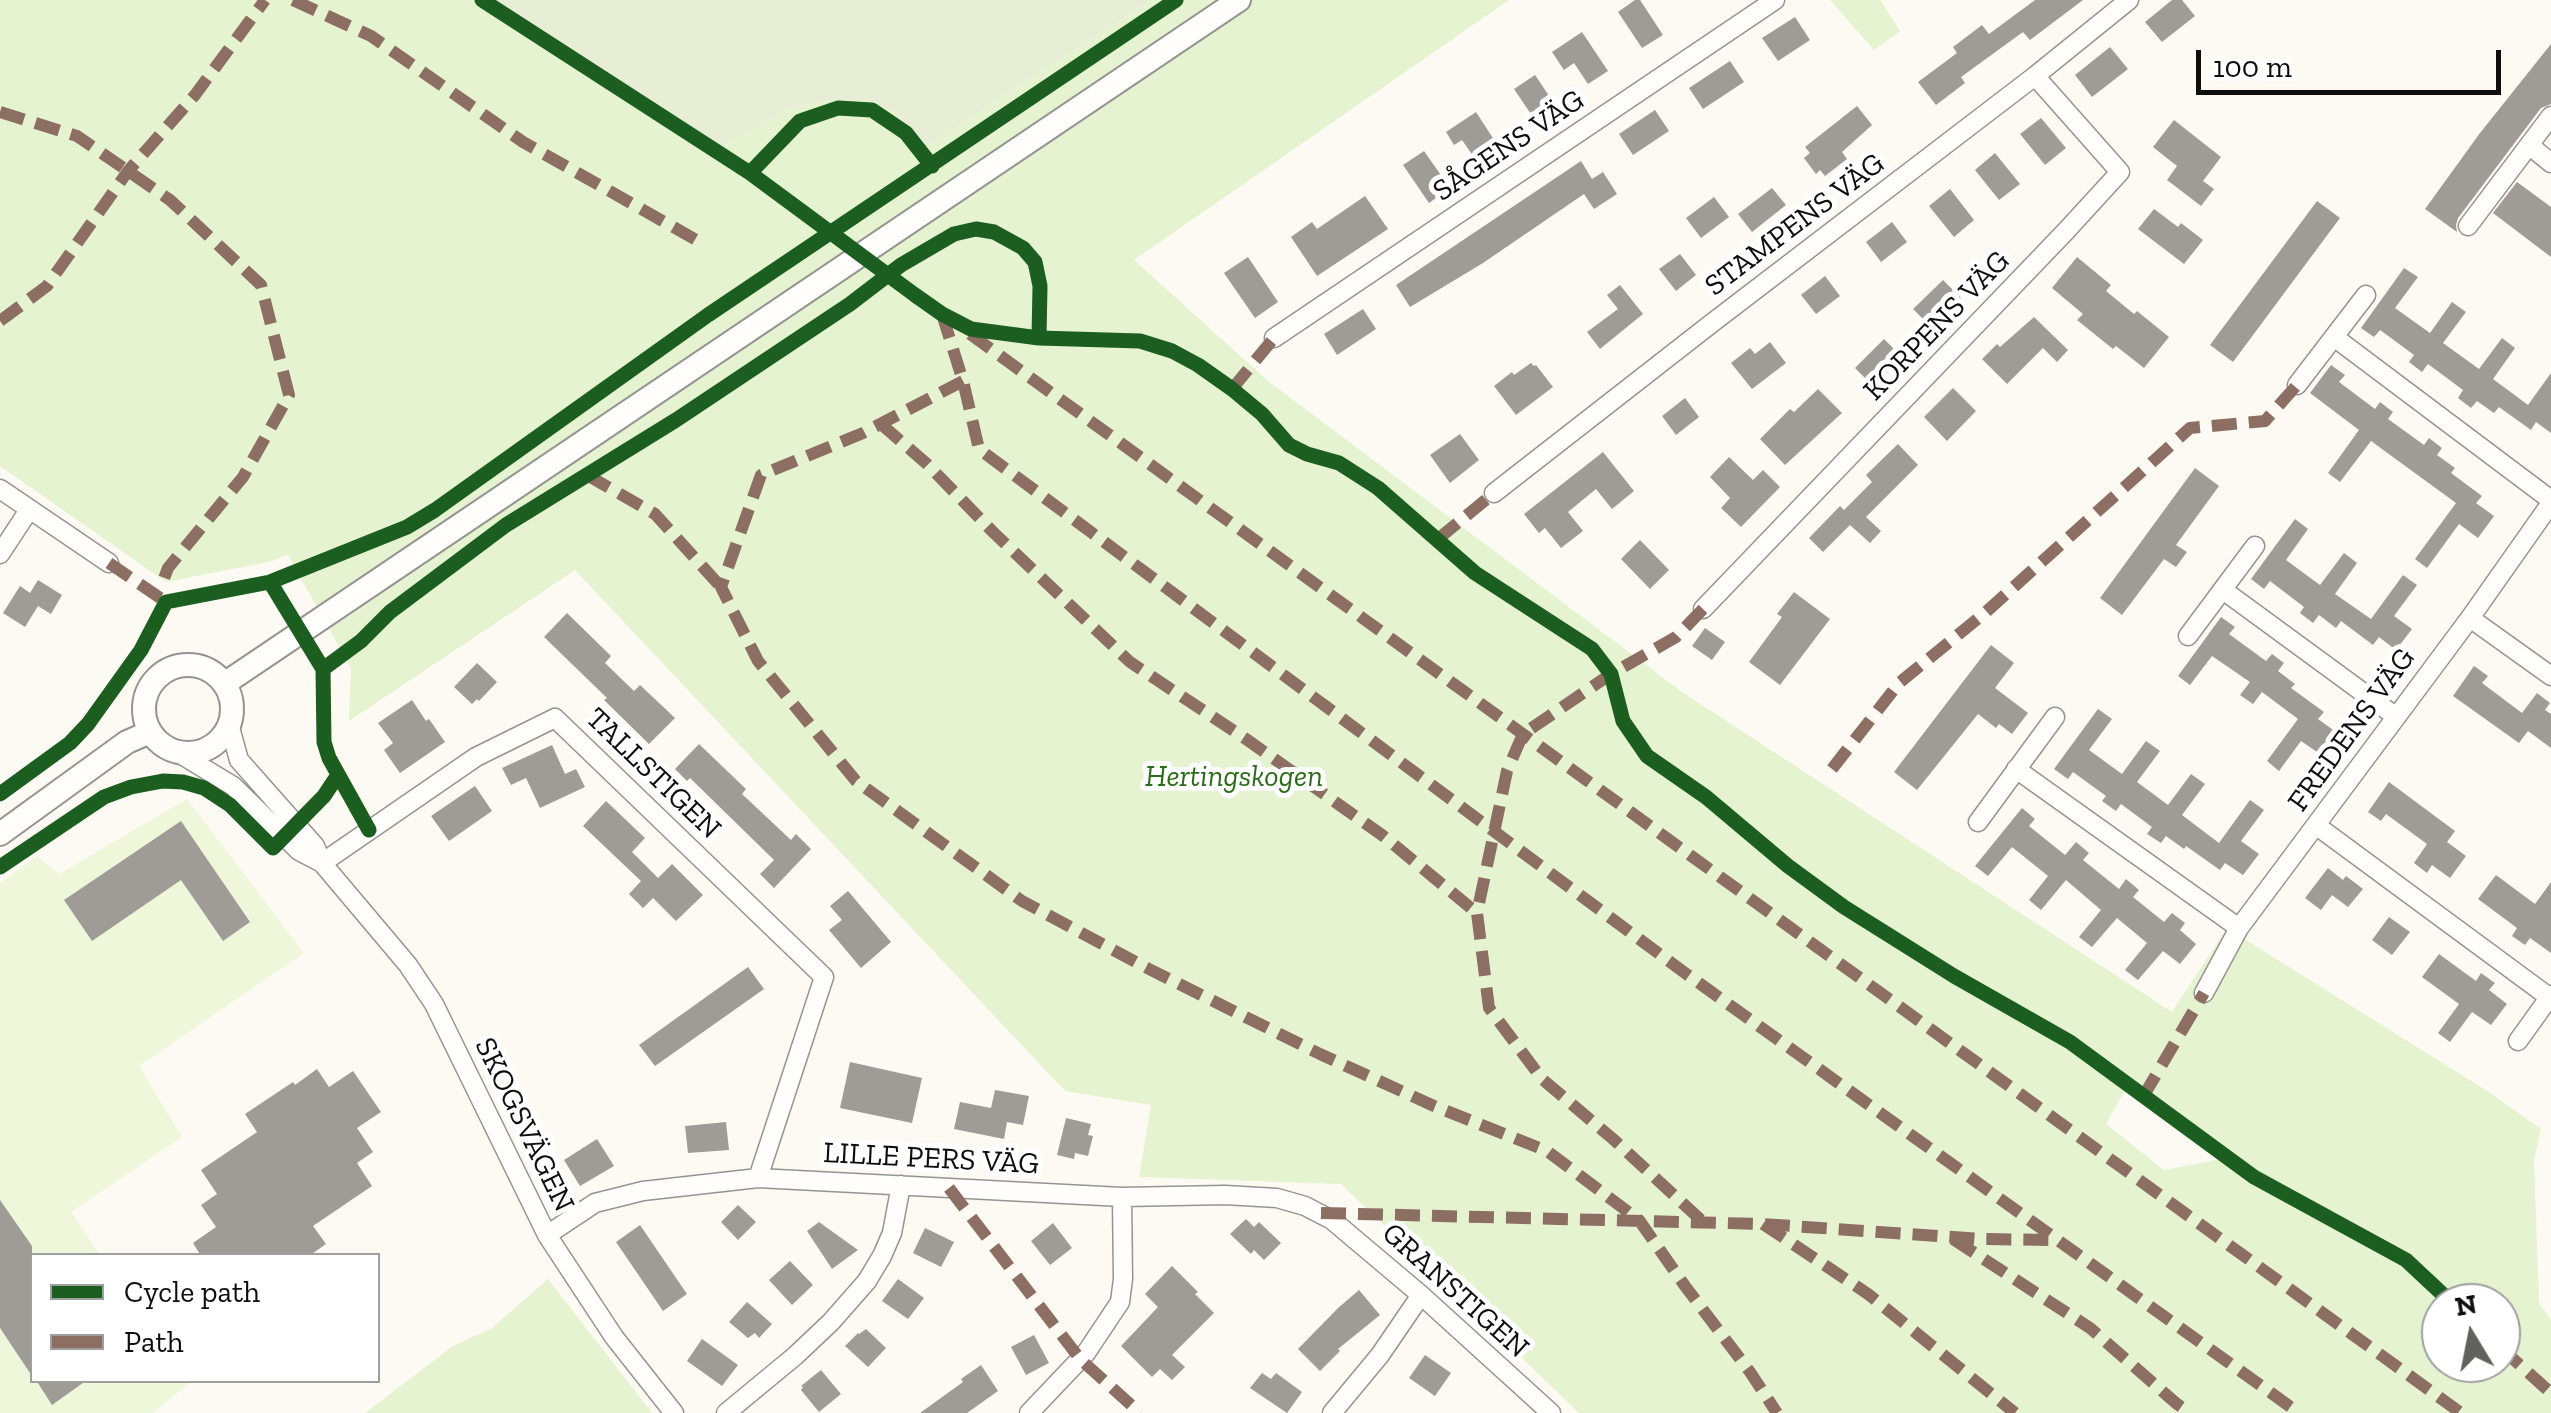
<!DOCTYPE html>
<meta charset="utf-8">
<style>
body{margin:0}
#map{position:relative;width:2551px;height:1413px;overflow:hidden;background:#fcfaf2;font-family:"Zilla Slab",serif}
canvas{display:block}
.legend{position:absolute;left:30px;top:1253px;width:350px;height:130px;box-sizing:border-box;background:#fff;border:2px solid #9f9f9f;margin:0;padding:12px 18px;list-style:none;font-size:30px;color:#0e0e0e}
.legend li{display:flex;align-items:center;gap:20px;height:50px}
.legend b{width:50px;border:2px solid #9f9f9f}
.north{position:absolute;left:2421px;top:1283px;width:100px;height:100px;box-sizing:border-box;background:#fff;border:2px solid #9f9f9f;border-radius:50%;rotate:350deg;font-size:28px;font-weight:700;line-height:40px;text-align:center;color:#0e0e0e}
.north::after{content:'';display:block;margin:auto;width:35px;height:45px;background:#61615e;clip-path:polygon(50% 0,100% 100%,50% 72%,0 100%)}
.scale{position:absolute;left:2196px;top:50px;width:305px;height:45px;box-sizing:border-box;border:5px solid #0e0e0e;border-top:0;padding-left:12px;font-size:30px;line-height:35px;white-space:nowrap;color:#0e0e0e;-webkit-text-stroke:8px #fff;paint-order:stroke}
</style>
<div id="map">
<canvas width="2551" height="1413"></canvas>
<ul class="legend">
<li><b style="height:12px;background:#1b5e20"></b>Cycle path</li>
<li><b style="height:12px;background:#8d6e63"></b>Path</li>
</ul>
<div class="north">N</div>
<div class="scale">100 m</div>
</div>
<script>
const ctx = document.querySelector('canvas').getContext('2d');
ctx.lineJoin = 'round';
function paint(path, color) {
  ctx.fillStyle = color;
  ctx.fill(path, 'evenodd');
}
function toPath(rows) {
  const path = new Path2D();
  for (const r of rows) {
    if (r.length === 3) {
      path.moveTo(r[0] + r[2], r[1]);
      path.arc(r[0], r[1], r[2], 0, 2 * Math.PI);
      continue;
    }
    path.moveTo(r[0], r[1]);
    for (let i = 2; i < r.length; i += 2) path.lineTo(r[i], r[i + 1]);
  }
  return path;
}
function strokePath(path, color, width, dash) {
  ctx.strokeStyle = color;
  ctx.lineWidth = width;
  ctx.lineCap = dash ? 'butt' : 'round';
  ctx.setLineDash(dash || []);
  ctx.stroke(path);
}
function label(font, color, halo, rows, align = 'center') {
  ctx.font = font + ' "Zilla Slab",serif';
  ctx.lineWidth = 10;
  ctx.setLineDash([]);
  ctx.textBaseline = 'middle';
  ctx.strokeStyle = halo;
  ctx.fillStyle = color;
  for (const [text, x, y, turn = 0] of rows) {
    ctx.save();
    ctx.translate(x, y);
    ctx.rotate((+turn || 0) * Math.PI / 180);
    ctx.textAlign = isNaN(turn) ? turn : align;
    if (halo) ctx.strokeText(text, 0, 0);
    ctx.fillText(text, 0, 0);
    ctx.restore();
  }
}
paint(toPath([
 [0,0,492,0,719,149,790,108,827,100,868,100,896,113,926,146,1151,0,1509,0,1134,260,1268,381,1682,692,2172,1012,2227,928,2489,1092,2541,1129,2534,1160,2539,1303,2551,1320,2551,1413,1579,1413,1341,1184,1139,1177,1151,1105,1065,1091,575,570,349,721,351,668,288,555,268,562,166,582,0,466],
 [2131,1080,2132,1080,2232,1157,2164,1170,2106,1124],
 [2441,1303,2501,1303,2501,1363,2441,1363],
 [1830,0,1880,0,1900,31,1874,50],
 [548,1279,652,1413,365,1413,453,1346,492,1328]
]), '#e5f3d0');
paint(toPath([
 [492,0,1151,0,926,146,896,113,868,100,827,100,790,108,719,149]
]), '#e8eed5');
paint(toPath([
 [187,799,304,953,139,1066,182,1137,71,1212,100,1255,32,1256,32,1380,187,1380,189,1383,153,1413,0,1413,0,883,37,856,59,874]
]), '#eff7da');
paint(toPath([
 [1635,0,1640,0,1663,35,1642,48,1618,12],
 [2035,0,2083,0,2030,40,2023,32,1961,77,1965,83,1936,105,1918,82,1957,53,1953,47,1982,25,1989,34],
 [2172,0,2182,0,2195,16,2162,42,2145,22],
 [1795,17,1810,40,1778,61,1762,38],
 [1582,32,1608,71,1588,84,1574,63,1564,70,1552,52],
 [2551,44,2551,104,2541,108,2458,218,2456,225,2457,232,2425,209,2480,133],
 [2110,47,2128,69,2092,97,2075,75],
 [1730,61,1744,82,1703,109,1689,88],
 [1535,75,1560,112,1539,126,1514,89],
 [1857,106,1872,125,1842,152,1847,159,1825,176,1820,170,1816,174,1804,158,1810,153,1805,147],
 [1655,110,1669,131,1633,155,1619,134],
 [1476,112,1502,152,1480,166,1462,140,1454,145,1446,132],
 [2041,118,2066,148,2045,165,2020,134],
 [2174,120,2221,157,2203,181,2214,189,2201,206,2167,180,2177,166,2153,147],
 [1424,151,1450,188,1429,203,1403,165],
 [1995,153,2020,184,1999,200,1975,170],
 [1581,161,1592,179,1603,172,1617,194,1594,209,1584,194,1483,263,1410,307,1396,285],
 [2517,182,2551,207,2551,257,2493,213],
 [1772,188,1786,205,1752,232,1738,214],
 [1950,189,1974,220,1954,237,1929,206],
 [1365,196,1388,229,1317,276,1291,237,1312,222,1317,229],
 [1714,197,1729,217,1701,238,1686,218],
 [2317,201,2340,218,2233,362,2210,345],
 [2154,209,2178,227,2181,223,2203,240,2184,264,2138,229],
 [1892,222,1907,242,1881,262,1866,242],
 [1680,254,1696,275,1676,291,1659,269],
 [1248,257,1278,302,1255,318,1224,273],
 [2077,257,2111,285,2106,291,2134,314,2137,311,2169,337,2144,368,2116,346,2113,349,2077,320,2083,314,2052,288],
 [2404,268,2418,277,2395,308,2430,333,2452,302,2466,312,2443,343,2479,369,2502,338,2515,348,2493,379,2528,405,2551,373,2551,433,2536,422,2531,430,2499,407,2494,413,2477,401,2471,408,2458,398,2463,390,2428,364,2422,372,2409,362,2414,355,2380,330,2374,337,2361,328],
 [1825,276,1840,296,1816,314,1801,295],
 [1943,280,1961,298,1931,327,1913,309],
 [1620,285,1643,314,1600,349,1587,332,1618,309,1607,295],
 [1363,309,1376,329,1337,355,1324,334],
 [2034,317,2068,350,2057,362,2043,348,2007,384,1982,359,1997,344,2000,347],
 [1884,339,1902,357,1873,386,1855,368],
 [1770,342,1786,363,1752,389,1731,363,1750,348,1755,354],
 [1531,363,1534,366,1536,365,1553,387,1516,415,1494,386,1512,372,1514,375],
 [2331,365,2345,375,2339,382,2375,409,2380,402,2393,412,2388,419,2424,445,2429,438,2442,448,2437,455,2455,468,2451,473,2482,496,2476,503,2494,516,2478,538,2459,524,2427,568,2415,559,2456,503,2371,441,2340,482,2328,473,2359,430,2310,393],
 [1953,388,1976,411,1947,441,1924,417],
 [1818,389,1842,413,1785,465,1760,439,1790,409,1794,412],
 [1685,398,1699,417,1676,435,1662,416],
 [1460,434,1479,460,1450,483,1430,455],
 [1898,444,1918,465,1866,517,1881,531,1870,543,1850,525,1823,552,1809,538,1840,506,1844,510,1872,482,1866,475],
 [1603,452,1634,491,1612,509,1596,489,1568,512,1583,531,1561,548,1545,528,1539,533,1524,514],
 [1729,457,1753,480,1763,470,1780,487,1741,527,1721,508,1730,498,1710,477],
 [2195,468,2219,486,2176,545,2187,552,2176,567,2164,559,2122,615,2100,598],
 [2295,519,2308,529,2286,560,2320,585,2344,553,2357,563,2335,594,2371,619,2403,575,2417,585,2394,616,2412,629,2396,650,2379,637,2373,645,2341,621,2336,628,2319,615,2313,623,2300,613,2304,607,2270,581,2264,589,2251,579],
 [1640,540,1669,570,1650,589,1621,559],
 [38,580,62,595,51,614,38,606,25,627,3,613,20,586,30,593],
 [1794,592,1830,619,1780,685,1749,662,1782,617,1777,614],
 [567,613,611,656,605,663,634,691,640,685,675,718,649,744,604,700,607,698,544,637],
 [2221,617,2235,627,2229,634,2266,661,2272,654,2284,663,2278,671,2295,684,2291,688,2324,712,2318,719,2336,732,2320,754,2301,741,2279,771,2267,761,2298,719,2262,692,2253,704,2240,695,2250,682,2212,656,2190,685,2178,676],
 [1705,628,1725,642,1712,660,1692,646],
 [1991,645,2014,663,1995,688,2028,713,2012,734,1999,724,1996,728,1978,714,1917,790,1894,772],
 [477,663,497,682,479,701,477,699,472,704,454,687],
 [2474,666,2488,676,2482,683,2522,713,2537,693,2550,703,2545,710,2551,714,2551,748,2528,731,2519,743,2453,696],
 [412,700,426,721,429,719,445,742,400,773,384,750,393,743,378,723],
 [2098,709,2112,719,2089,750,2122,774,2146,741,2160,751,2137,782,2168,805,2191,774,2205,784,2182,815,2219,843,2250,800,2264,810,2241,841,2259,854,2243,875,2225,863,2220,870,2186,846,2184,849,2166,836,2161,843,2147,834,2152,827,2121,804,2116,811,2102,801,2106,796,2073,772,2068,779,2054,769],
 [699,744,746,789,742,794,791,840,796,834,811,849,774,888,760,874,774,860,690,778,687,781,675,769],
 [552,745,565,774,576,769,585,787,540,808,526,778,511,785,502,768],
 [2389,782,2455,831,2447,842,2466,856,2450,878,2432,865,2427,873,2414,863,2427,844,2386,814,2381,821,2368,812],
 [475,786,492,811,449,841,431,816],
 [606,801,645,838,632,852,658,878,672,864,703,895,676,921,653,898,643,908,629,894,641,881,583,826],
 [2022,808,2035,819,2029,826,2065,855,2076,842,2089,853,2083,860,2119,889,2126,879,2139,890,2133,897,2164,922,2172,913,2185,923,2180,930,2196,944,2180,964,2163,951,2138,980,2125,970,2147,943,2117,918,2092,947,2079,937,2101,910,2066,880,2041,910,2029,900,2048,876,2012,847,1988,876,1975,866],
 [181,821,250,922,223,941,181,880,92,941,64,900],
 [2328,868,2343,880,2346,876,2363,889,2348,907,2332,895,2321,910,2305,898],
 [2496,875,2535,904,2551,882,2551,953,2530,938,2525,945,2512,936,2517,928,2478,899],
 [848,891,891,942,861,968,829,930,842,920,830,906],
 [2389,917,2410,932,2392,955,2372,940],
 [2439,954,2476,981,2481,973,2495,983,2489,990,2507,1004,2491,1025,2472,1012,2450,1042,2438,1033,2459,1004,2422,977],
 [748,967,764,989,655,1066,639,1045],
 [850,1062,922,1078,912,1123,840,1108],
 [317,1069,329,1087,353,1071,381,1112,357,1128,373,1152,357,1163,372,1186,313,1226,326,1244,309,1256,201,1256,193,1243,216,1227,201,1205,217,1194,201,1170,257,1132,245,1114,293,1082,295,1085],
 [995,1090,1029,1096,1023,1125,1007,1122,1004,1139,954,1129,960,1102,991,1108],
 [1066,1118,1091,1124,1088,1135,1093,1136,1088,1156,1075,1153,1074,1159,1057,1155],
 [726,1122,729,1150,688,1153,685,1126],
 [597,1139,614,1166,580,1186,564,1160],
 [0,1200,32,1246,32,1376,0,1328],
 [738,1205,756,1222,738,1240,721,1222],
 [1246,1219,1254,1227,1259,1222,1281,1243,1264,1260,1254,1250,1251,1254,1230,1234],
 [819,1222,858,1250,832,1269,807,1231],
 [1053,1223,1072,1248,1050,1265,1031,1241],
 [640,1225,687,1294,663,1311,616,1242],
 [925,1228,954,1242,941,1267,913,1253],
 [790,1261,813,1285,792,1305,769,1280],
 [1172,1266,1198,1292,1195,1294,1214,1313,1172,1355,1185,1367,1172,1380,1160,1369,1152,1377,1121,1346,1158,1307,1145,1294],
 [898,1279,924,1298,908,1319,882,1301],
 [1359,1290,1380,1315,1338,1349,1340,1351,1320,1371,1298,1349,1338,1308],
 [747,1302,772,1324,759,1338,755,1333,748,1338,729,1322],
 [866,1329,886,1348,868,1367,845,1346,858,1333,859,1334],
 [1034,1335,1049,1363,1026,1375,1011,1347],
 [702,1339,738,1365,722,1386,687,1361],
 [1425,1355,1451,1373,1435,1396,1409,1378],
 [981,1365,998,1391,967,1413,920,1413,963,1382,961,1379],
 [821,1370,841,1394,819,1412,801,1390,803,1387,801,1386],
 [1262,1373,1271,1379,1276,1373,1302,1392,1287,1413,1250,1388],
 [36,1380,87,1380,52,1405]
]), '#9f9c98');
const minor = toPath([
 [2529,145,2551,163],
 [2468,226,2551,116],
 [2334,337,2551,500],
 [1274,338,1775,0],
 [2297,385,2366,295],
 [0,489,109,563],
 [1494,493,1712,323,2035,76,2129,0],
 [0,554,29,510],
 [2223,590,2395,716],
 [1703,609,2066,231,2120,172,2035,76],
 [2470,618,2551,676],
 [2188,636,2255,546],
 [229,724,239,760,315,846,322,863,408,965,434,1004,547,1235,614,1337,674,1413],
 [177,752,233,786,299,851,322,863],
 [2016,769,2239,928],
 [1978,822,2055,717],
 [2317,826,2549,997],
 [322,863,476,757,555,718,824,977,758,1178],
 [2204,993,2239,928,2470,618,2551,503],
 [2518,1041,2551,995],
 [547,1235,595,1203,643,1191,758,1178,1122,1197,1225,1195,1277,1198,1305,1206,1332,1220,1421,1295,1551,1413],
 [726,1413,795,1356,831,1322,867,1281,882,1256,892,1233,901,1185],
 [1029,1413,1086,1353,1120,1302,1123,1279,1122,1197],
 [1332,1413,1380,1355,1421,1295]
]);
const tertiary = toPath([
 [188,709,44],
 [224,684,1239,0],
 [0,834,127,742,150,732]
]);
strokePath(minor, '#959491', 21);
strokePath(tertiary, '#959491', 26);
strokePath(minor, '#fffefd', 18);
strokePath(tertiary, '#fffefd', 22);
strokePath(toPath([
 [293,0,371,36,523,142,698,241],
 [0,112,77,136,170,200,261,285,289,395,243,477,168,568,160,589],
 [942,314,963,381,979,449,1685,973,2299,1413],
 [0,321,47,286,128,171,195,95,265,0],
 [970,334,2461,1413],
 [963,381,863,433,761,475,721,587,758,661,856,781,1022,901,1147,968,1320,1054,1434,1106,1547,1151,1639,1220,1685,1286,1750,1372,1777,1413],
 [1232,389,1274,338],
 [881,424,927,464,994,533,1130,662,1246,739,1382,835,1477,913],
 [587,475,655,514,721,587],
 [1438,539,1494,493],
 [109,563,166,602],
 [1703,609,1676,637,1611,674,1523,734,1507,771,1477,913,1489,1008,1542,1079,1613,1139,1703,1222],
 [1832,769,1899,683,1986,612,2190,428,2265,421,2297,385],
 [2143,1097,2204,993],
 [949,1188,1080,1359,1140,1413],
 [1321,1213,1763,1224,1982,1239,2057,1240],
 [1763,1224,1868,1294,2015,1413],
 [1953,1239,2090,1328,2177,1404,2190,1413],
 [2501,1348,2551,1393]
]), '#8d6e63', 12, [25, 12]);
strokePath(toPath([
 [482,0,750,173,915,295,942,314,971,329,1039,338,1140,341,1172,351,1198,365,1232,389,1262,414,1289,445,1307,454,1339,463,1378,488,1475,573,1592,649,1611,674,1623,721,1647,756,1706,797,1788,866,1844,907,1954,976,2070,1042,2254,1177,2406,1260,2452,1303],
 [750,173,800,121,838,108,872,110,906,133,932,166],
 [270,582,323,669,324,742,329,758,369,830],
 [323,669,361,641,390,612,506,525,676,420,850,304,901,265,954,234,976,229,994,232,1023,248,1035,262,1040,286,1039,338],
 [0,794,70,743,88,724,141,650,166,602,270,582,407,527,435,510,708,315,1176,0],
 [0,867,104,797,131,787,163,781,183,782,204,788,230,805,273,848,324,796,338,775]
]), '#1b5e20', 15);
label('30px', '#0e0e0e', '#fff', [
 ["SÅGENS VÄG",1509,146,-34],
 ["STAMPENS VÄG",1795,225,-37],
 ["KORPENS VÄG",1937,326,-46],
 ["FREDENS VÄG",2352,730,-54],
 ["TALLSTIGEN",653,774,44],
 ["SKOGSVÄGEN",524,1125,64],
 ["LILLE PERS VÄG",931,1159,3],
 ["GRANSTIGEN",1455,1291,42]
]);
label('italic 30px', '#2b6c18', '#fff', [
 ["Hertingskogen",1234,777]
]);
</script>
